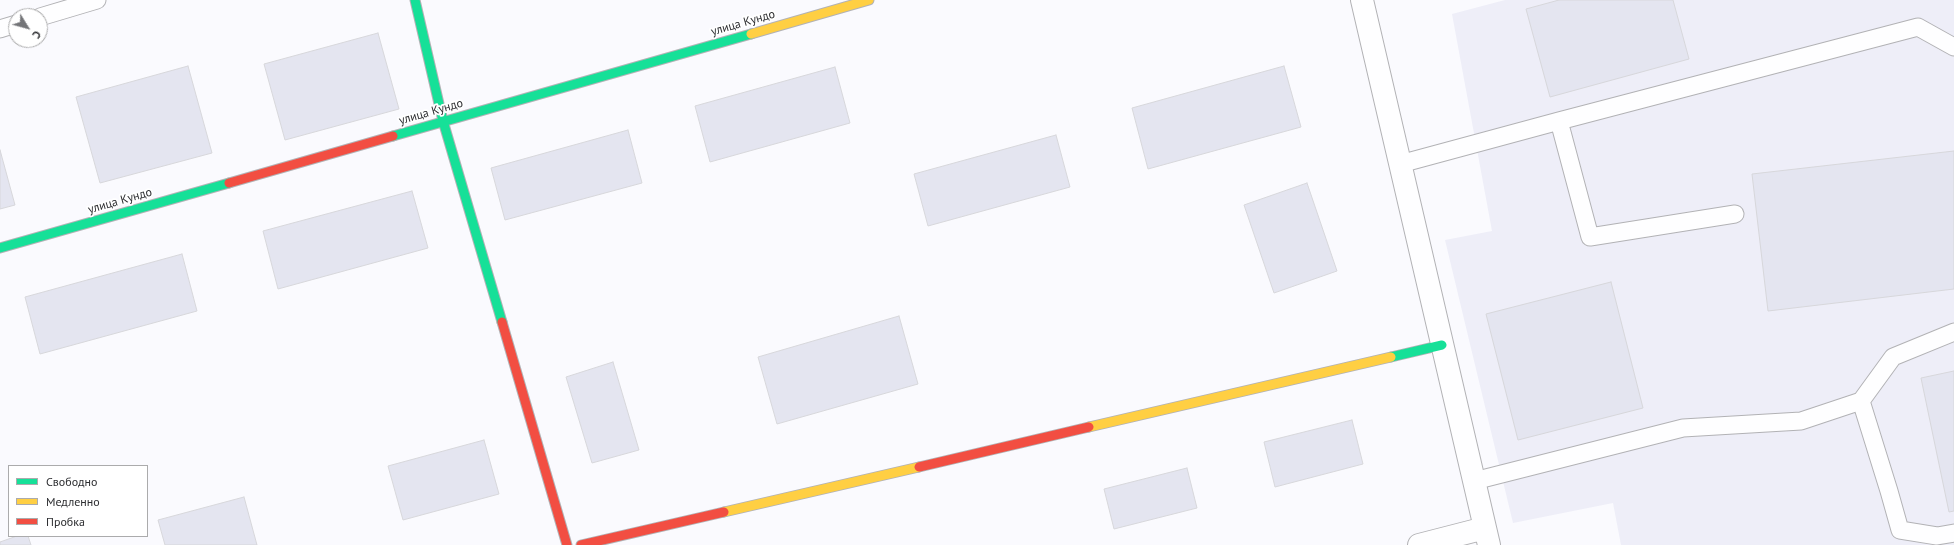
<!DOCTYPE html>
<meta charset="utf-8">
<style>
body{margin:0}
#map{position:relative;width:1954px;height:545px;overflow:hidden;background:#fafafe;font-family:"PT Sans",sans-serif}
canvas{display:block}
.legend{position:absolute;left:8px;top:465px;width:140px;height:72px;box-sizing:border-box;background:#fff;border:1px solid #ababac;margin:0;padding:5px 7px;list-style:none;font-size:12px;color:#2c2d30}
.legend li{display:flex;align-items:center;gap:8px;height:20px}
.legend b{width:20px;border:1px solid #ababac}
.north{position:absolute;left:8px;top:8px;width:40px;height:40px;box-sizing:border-box;background:#fff;border:1px solid #ababac;border-radius:50%;rotate:127deg;font-size:11px;font-weight:700;line-height:16px;text-align:center;color:#2c2d30}
.north::after{content:'';display:block;margin:auto;width:14px;height:18px;background:#747578;clip-path:polygon(50% 0,100% 100%,50% 72%,0 100%)}
</style>
<div id="map">
<canvas width="1954" height="545"></canvas>
<ul class="legend">
<li><b style="height:5px;background:#16e098"></b>Свободно</li>
<li><b style="height:5px;background:#ffcf43"></b>Медленно</li>
<li><b style="height:5px;background:#f24e42"></b>Пробка</li>
</ul>
<div class="north">С</div>
</div>
<script>
const ctx = document.querySelector('canvas').getContext('2d');
ctx.lineJoin = 'round';
function paint(path, color) {
  ctx.fillStyle = color;
  ctx.fill(path, 'evenodd');
}
function toPath(rows) {
  const path = new Path2D();
  for (const r of rows) {
    path.moveTo(r[0], r[1]);
    for (let i = 2; i < r.length; i += 2) path.lineTo(r[i], r[i + 1]);
  }
  return path;
}
function strokePath(path, color, width, dash) {
  ctx.strokeStyle = color;
  ctx.lineWidth = width;
  ctx.lineCap = dash ? 'butt' : 'round';
  ctx.setLineDash(dash || []);
  ctx.stroke(path);
}
function label(font, color, halo, rows, align = 'center') {
  ctx.font = font + ' "PT Sans",sans-serif';
  ctx.lineWidth = 3.5;
  ctx.setLineDash([]);
  ctx.textBaseline = 'middle';
  ctx.strokeStyle = halo;
  ctx.fillStyle = color;
  for (const [text, x, y, turn = 0] of rows) {
    ctx.save();
    ctx.translate(x, y);
    ctx.rotate((+turn || 0) * Math.PI / 180);
    ctx.textAlign = isNaN(turn) ? turn : align;
    if (halo) ctx.strokeText(text, 0, 0);
    ctx.fillText(text, 0, 0);
    ctx.restore();
  }
}
paint(toPath([
 [1505,0,1954,0,1954,545,1621,545,1613,503,1513,523,1445,240,1492,231,1452,14]
]), '#eeeef8');
const building = toPath([
 [1559,0,1673,0,1689,59,1550,97,1526,9,1559,0],
 [378,33,399,109,285,140,264,64,378,33],
 [188,66,212,153,100,183,76,97,188,66],
 [1284,66,1301,127,1148,169,1132,108,1284,66],
 [835,67,850,123,710,162,695,106,835,67],
 [628,130,642,183,505,220,491,168,628,130],
 [1056,135,1070,187,928,226,914,174,1056,135],
 [0,150,15,205,0,209,0,150],
 [1954,151,1954,289,1768,311,1752,174,1954,151],
 [1307,183,1337,271,1274,293,1244,205,1307,183],
 [412,191,428,248,278,289,263,231,412,191],
 [182,254,197,311,40,354,25,297,182,254],
 [1611,282,1643,408,1518,440,1486,314,1611,282],
 [899,316,918,384,777,424,758,357,899,316],
 [613,362,639,450,592,463,566,377,613,362],
 [1954,371,1954,511,1949,512,1921,378,1954,371],
 [1352,420,1363,464,1275,487,1264,442,1352,420],
 [484,440,499,494,403,520,388,466,484,440],
 [1187,468,1197,508,1114,529,1104,489,1187,468],
 [244,497,257,545,165,545,158,520,244,497],
 [17,536,28,536,31,545,0,545,0,542,17,536]
]);
paint(building, '#e4e5f0');
strokePath(building, '#d7d7db', 1);
const lane = toPath([
 [40,17,97,0],
 [0,29,16,24],
 [1559,121,1590,237,1735,214],
 [1400,164,1559,121,1918,27,1954,47],
 [1861,401,1889,491,1900,530,1937,536,1954,533],
 [1474,481,1683,428,1801,421,1861,401,1893,357,1954,332]
]);
const street = toPath([
 [1362,0,1489,545],
 [1419,545,1485,528]
]);
const fast = toPath([
 [415,0,443,121,502,322],
 [393,136,751,34],
 [0,248,229,183],
 [1391,357,1442,345]
]);
const slow = toPath([
 [751,34,869,0],
 [1089,427,1391,357],
 [724,512,919,467]
]);
const jam = toPath([
 [229,183,393,136],
 [502,322,567,545],
 [919,467,1089,427],
 [581,545,724,512]
]);
strokePath(lane, '#b2b2b5', 19);
strokePath(street, '#b2b2b5', 24);
strokePath(fast, '#b2b2b5', 11);
strokePath(slow, '#b2b2b5', 11);
strokePath(jam, '#b2b2b5', 11);
strokePath(lane, '#fefeff', 17);
strokePath(street, '#fefeff', 22);
strokePath(fast, '#16e098', 9);
strokePath(slow, '#ffcf43', 9);
strokePath(jam, '#f24e42', 9);
label('12px', '#2c2d30', '#fff', [
 ["улица Кундо",743,23,-16],
 ["улица Кундо",431,112,-16],
 ["улица Кундо",120,201,-16]
]);
</script>
